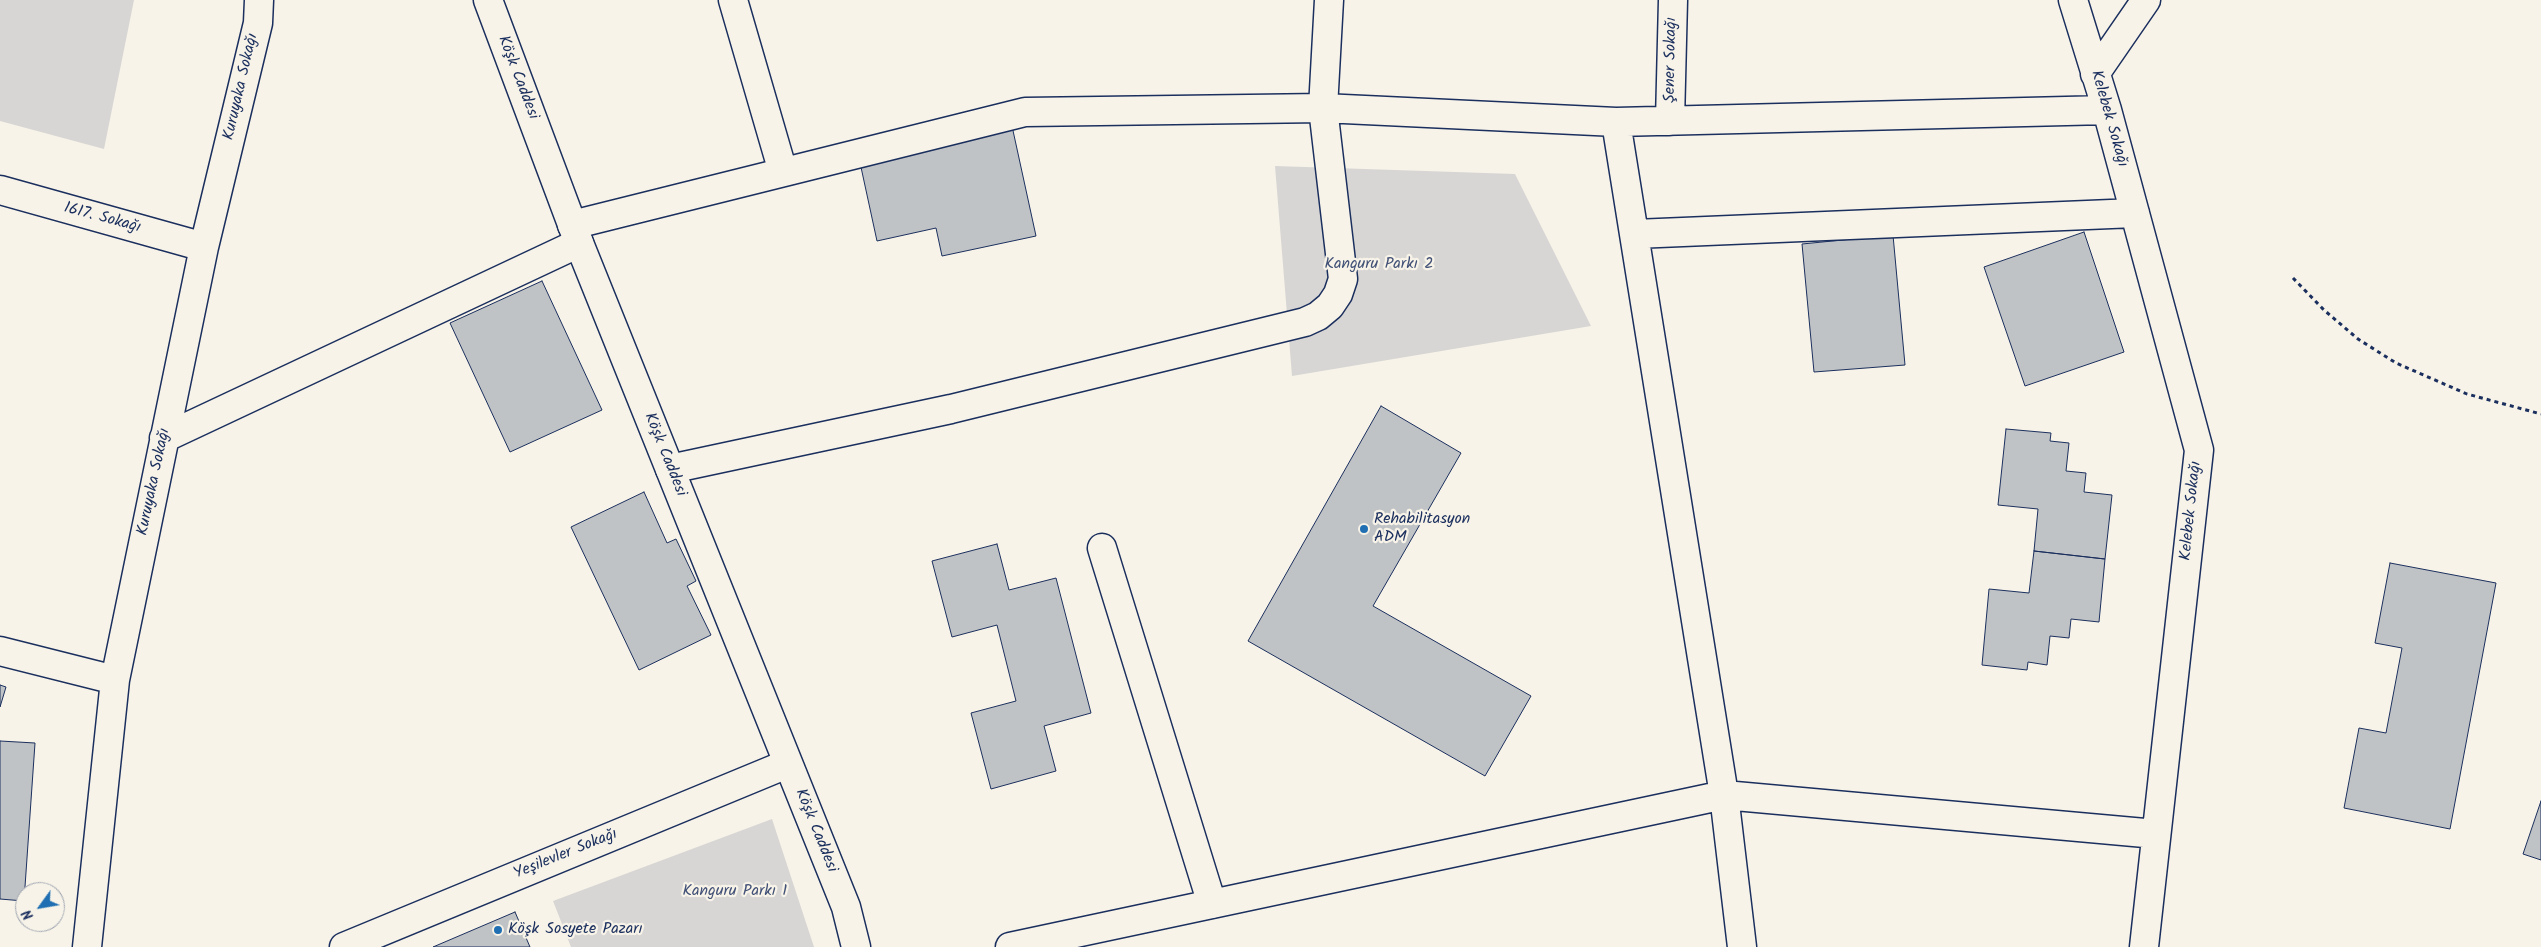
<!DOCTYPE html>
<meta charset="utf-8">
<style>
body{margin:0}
#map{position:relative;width:2541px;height:947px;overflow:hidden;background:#f7f3e8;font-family:Kalam,sans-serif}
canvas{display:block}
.north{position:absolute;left:15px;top:882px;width:50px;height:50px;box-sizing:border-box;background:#f7f3e8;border:1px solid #9fa5b1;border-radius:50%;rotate:238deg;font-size:14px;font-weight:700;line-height:20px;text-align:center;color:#1b2f5e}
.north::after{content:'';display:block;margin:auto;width:18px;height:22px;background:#1f6fb2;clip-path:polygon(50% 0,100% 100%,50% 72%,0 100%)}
</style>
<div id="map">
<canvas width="2541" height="947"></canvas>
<div class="north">N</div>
</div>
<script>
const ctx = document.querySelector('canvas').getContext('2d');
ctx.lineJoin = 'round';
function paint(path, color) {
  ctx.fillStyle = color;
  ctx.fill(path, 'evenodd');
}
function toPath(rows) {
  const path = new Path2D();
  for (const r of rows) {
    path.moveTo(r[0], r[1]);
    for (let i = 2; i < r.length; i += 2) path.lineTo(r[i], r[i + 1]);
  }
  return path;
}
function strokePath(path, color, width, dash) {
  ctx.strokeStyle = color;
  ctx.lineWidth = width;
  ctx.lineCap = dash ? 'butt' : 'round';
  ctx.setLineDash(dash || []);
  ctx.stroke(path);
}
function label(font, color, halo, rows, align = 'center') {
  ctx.font = font + ' Kalam,sans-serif';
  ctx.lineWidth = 4.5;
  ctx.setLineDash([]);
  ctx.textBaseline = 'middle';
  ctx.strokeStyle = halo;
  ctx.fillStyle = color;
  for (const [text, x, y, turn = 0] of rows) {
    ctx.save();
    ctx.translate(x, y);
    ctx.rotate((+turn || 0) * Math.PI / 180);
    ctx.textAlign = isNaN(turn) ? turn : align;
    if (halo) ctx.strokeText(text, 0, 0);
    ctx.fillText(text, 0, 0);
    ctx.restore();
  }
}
paint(toPath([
 [0,0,134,0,104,149,0,121],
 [1275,166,1515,174,1591,326,1292,376],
 [772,819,814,947,571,947,553,901]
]), '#d7d6d4');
const building = toPath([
 [1012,126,1036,236,942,256,936,228,877,241,859,158,1012,126],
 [2084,232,2124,352,2025,386,1984,267,2084,232],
 [1893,235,1905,365,1814,372,1802,244,1893,235],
 [542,281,602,410,510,452,450,323,542,281],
 [1381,406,1461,453,1373,606,1531,696,1485,776,1248,641,1381,406],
 [2006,429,2051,433,2050,441,2069,443,2066,471,2086,473,2084,492,2112,495,2105,559,2034,551,2038,509,1998,505,2006,429],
 [644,492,667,543,676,539,696,581,687,586,711,635,639,670,571,527,644,492],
 [997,544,1009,590,1056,578,1091,713,1044,726,1056,771,991,789,971,713,1016,701,997,625,952,637,932,561,997,544],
 [2034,551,2105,559,2099,622,2071,619,2069,638,2050,636,2047,665,2028,662,2027,670,1982,665,1989,589,2029,593,2034,551],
 [2390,563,2496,583,2450,829,2344,808,2359,728,2386,733,2402,648,2375,643,2390,563],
 [0,685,6,687,0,707,0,685],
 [0,741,35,743,24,901,0,899,0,741],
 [2541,801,2541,860,2523,854,2541,801],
 [515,912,530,947,433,947,515,912]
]);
paint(building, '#c0c3c5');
strokePath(building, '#1b2f5e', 1);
const minor = toPath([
 [733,0,783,172],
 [2073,0,2107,110,2199,450,2144,947],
 [2095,74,2146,0],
 [1670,121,1673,0],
 [1616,122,1724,795,1742,947],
 [0,190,204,247],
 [572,225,1025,112,1323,108,1616,122,2107,110],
 [1635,234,2135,213],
 [164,438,579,243],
 [670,469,951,409,1305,322,1318,316,1330,306,1338,294,1343,279,1323,108,1329,0],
 [1102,548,1212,904],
 [0,651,115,680],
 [87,947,115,680,204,247,258,23,259,0],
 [344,947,787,764],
 [1010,947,1724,795,2156,834]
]);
const tertiary = toPath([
 [488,0,579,243,846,907,856,947]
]);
strokePath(minor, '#1b2f5e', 31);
strokePath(tertiary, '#1b2f5e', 31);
strokePath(toPath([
 [2293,278,2324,310,2358,339,2396,363,2467,394,2541,414]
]), '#1b2f5e', 3, [4, 4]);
strokePath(minor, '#f7f3e8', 28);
strokePath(tertiary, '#f7f3e8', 28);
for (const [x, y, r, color] of [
 [1364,529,5,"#1f6fb2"],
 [498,930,5,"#1f6fb2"]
]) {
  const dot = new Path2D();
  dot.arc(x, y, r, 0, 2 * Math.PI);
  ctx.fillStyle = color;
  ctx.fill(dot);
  strokePath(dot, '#f7f3e8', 2);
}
label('16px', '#1b2f5e', '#f7f3e8', [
 ["Şener Sokağı",1672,60,-89],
 ["Köşk Caddesi",517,78,69],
 ["Kuruyaka Sokağı",242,87,-77],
 ["Kelebek Sokağı",2108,119,74],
 ["1617. Sokağı",102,219,15],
 ["Köşk Caddesi",664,455,68],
 ["Kuruyaka Sokağı",155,482,-78],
 ["Kelebek Sokağı",2192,511,-84],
 ["Köşk Caddesi",815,831,68],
 ["Yeşilevler Sokağı",566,855,-22]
]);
label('16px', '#415076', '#f7f3e8', [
 ["Kanguru Parkı 2",1379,265],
 ["Kanguru Parkı 1",735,892]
]);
label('16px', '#1b2f5e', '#f7f3e8', [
 ["Rehabilitasyon",1374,520],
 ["ADM",1374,538],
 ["Köşk Sosyete Pazarı",508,930]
], 'left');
</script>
